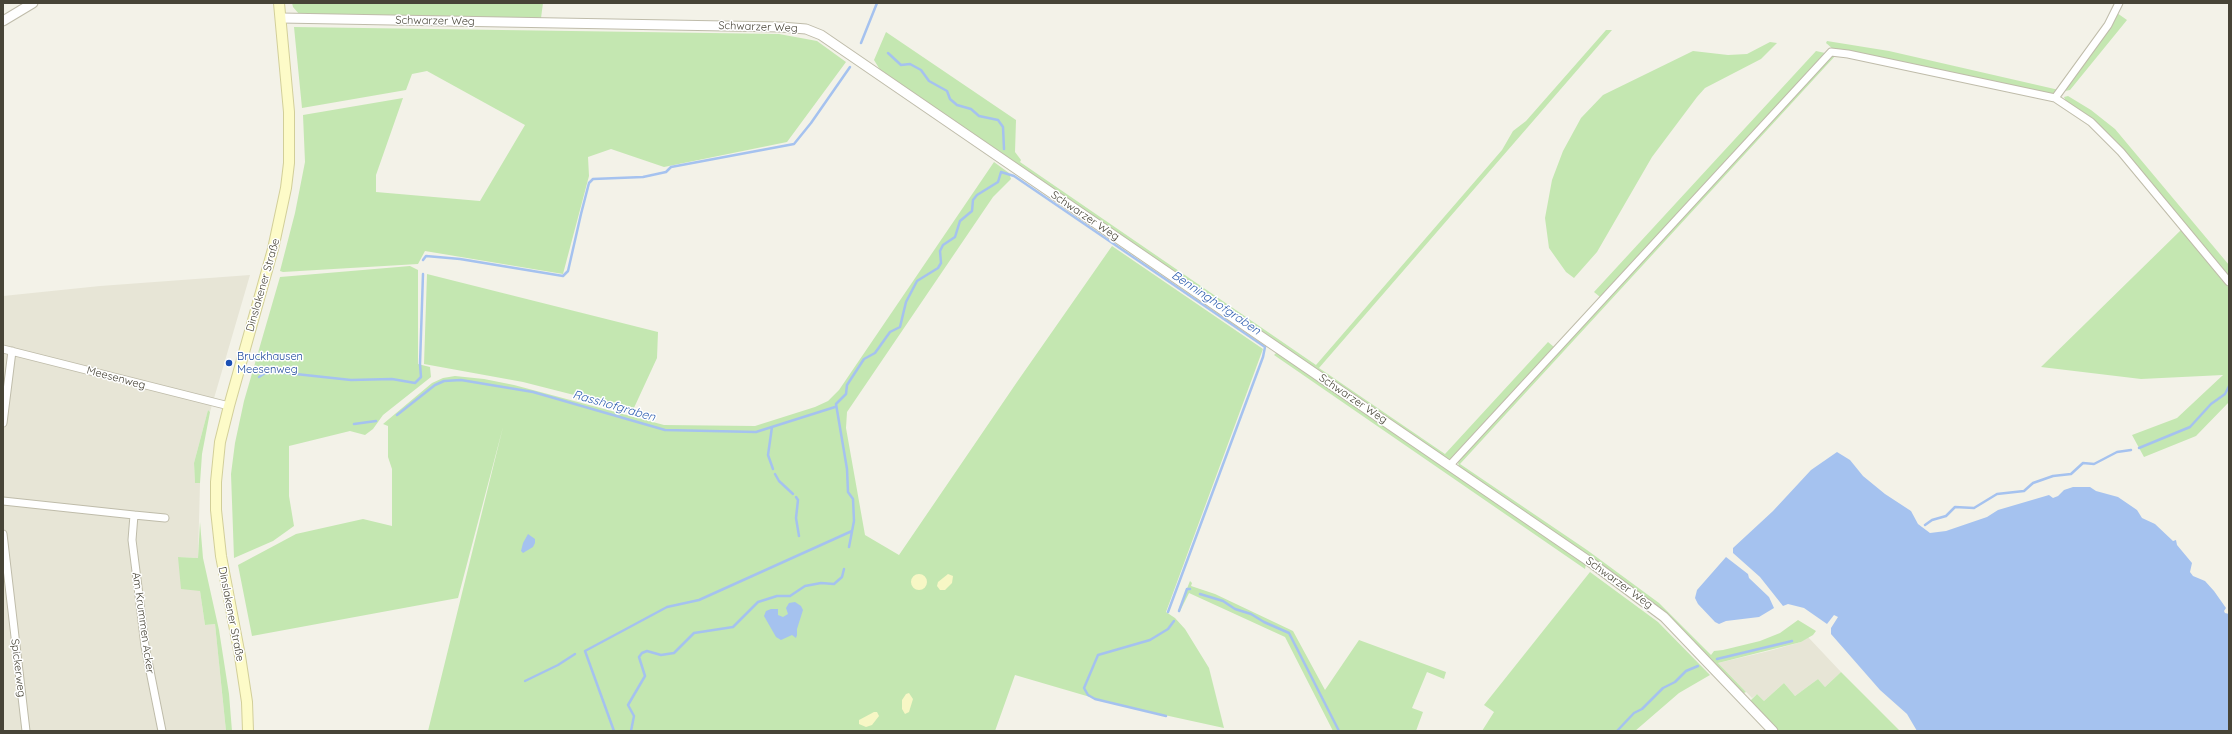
<!DOCTYPE html>
<meta charset="utf-8">
<style>
body{margin:0}
#map{position:relative;width:2232px;height:734px;overflow:hidden;background:#f3f2e8;font-family:Quicksand,sans-serif}
canvas{display:block}
.frame{position:absolute;inset:0;border:4px solid #474437;pointer-events:none}
</style>
<div id="map">
<canvas width="2232" height="734"></canvas>
<div class="frame"></div>
</div>
<script>
const ctx = document.querySelector('canvas').getContext('2d');
ctx.lineJoin = 'round';
function paint(path, color) {
  ctx.fillStyle = color;
  ctx.fill(path, 'evenodd');
}
function toPath(rows) {
  const path = new Path2D();
  for (const r of rows) {
    if (r.length === 3) {
      path.moveTo(r[0] + r[2], r[1]);
      path.arc(r[0], r[1], r[2], 0, 2 * Math.PI);
      continue;
    }
    path.moveTo(r[0], r[1]);
    for (let i = 2; i < r.length; i += 2) path.lineTo(r[i], r[i + 1]);
  }
  return path;
}
function strokePath(path, color, width, dash) {
  ctx.strokeStyle = color;
  ctx.lineWidth = width;
  ctx.lineCap = dash ? 'butt' : 'round';
  ctx.setLineDash(dash || []);
  ctx.stroke(path);
}
function label(font, color, halo, rows, align = 'center') {
  ctx.font = font + ' Quicksand,sans-serif';
  ctx.lineWidth = 3;
  ctx.setLineDash([]);
  ctx.textBaseline = 'middle';
  ctx.strokeStyle = halo;
  ctx.fillStyle = color;
  for (const [text, x, y, turn = 0] of rows) {
    ctx.save();
    ctx.translate(x, y);
    ctx.rotate((+turn || 0) * Math.PI / 180);
    ctx.textAlign = isNaN(turn) ? turn : align;
    if (halo) ctx.strokeText(text, 0, 0);
    ctx.fillText(text, 0, 0);
    ctx.restore();
  }
}
paint(toPath([
 [250,275,210,412,208,410,194,463,195,482,200,483,198,558,178,557,200,591,205,625,215,624,226,731,3,731,3,296,100,286],
 [1808,637,1841,672,1825,687,1818,679,1795,696,1784,683,1764,701,1757,694,1752,698,1718,663,1769,651,1801,642]
]), '#e7e5d6');
paint(toPath([
 [292,3,543,3,541,18,299,14,293,7],
 [2117,13,2127,20,2070,90,2065,91],
 [294,27,779,34,817,41,846,62,787,142,664,167,611,149,588,157,589,176,563,274,425,251,418,264,283,272,280,271,295,213,305,162,303,115,403,98,376,175,376,192,480,201,525,125,427,71,412,74,406,90,302,108],
 [1606,30,1612,30,1319,368,1445,454,1548,342,1554,347,1451,458,1448,460,882,73,874,60,886,32,1016,120,1015,152,1021,160,1020,162,1316,365,1502,150,1513,131,1526,121],
 [1827,41,1889,51,2059,90,2054,96,1833,49,1826,43],
 [1770,42,1777,43,1761,59,1705,88,1697,97,1652,157,1597,252,1574,278,1566,272,1549,248,1545,218,1552,180,1563,151,1581,118,1603,95,1693,51,1728,55,1747,54],
 [1816,51,1825,53,1600,297,1594,292],
 [1836,55,1460,464,1587,550,1659,603,1711,655,1714,651,1723,650,1760,641,1780,633,1798,620,1816,631,1813,635,1801,642,1718,663,1746,692,1742,694,1667,615,1460,469,1458,463,1460,458,1830,57],
 [2068,96,2091,110,2115,129,2229,265,2229,277,2116,141,2092,120,2067,104,2064,97],
 [994,162,1009,173,1011,179,993,197,847,412,846,428,865,535,899,555,1017,382,1112,246,1263,349,1166,612,1175,618,1185,629,1209,668,1224,728,1114,704,1015,675,995,731,428,731,503,427,458,598,252,636,238,565,296,534,363,519,392,526,392,469,388,457,388,426,383,424,432,383,443,378,455,376,484,379,514,385,664,425,755,426,815,407,828,401,839,390],
 [2181,230,2229,288,2229,402,2196,436,2144,457,2132,435,2177,418,2223,375,2141,379,2041,367],
 [410,266,418,270,418,364,430,367,431,377,383,415,373,429,365,435,350,431,289,446,289,496,294,526,273,541,234,558,231,474,235,443,244,401,280,277],
 [427,274,658,332,657,358,633,410,523,382,424,364],
 [1277,352,1586,564,1585,569,1274,355],
 [208,410,210,412,202,454,200,483,195,483,194,463],
 [200,522,203,558,219,630,229,694,232,731,226,731,215,624,205,625,200,591,181,589,178,557,198,558],
 [1590,572,1658,622,1710,675,1679,693,1635,731,1482,731,1494,712,1484,705],
 [1190,581,1192,583,1191,586,1215,594,1293,631,1325,690,1359,640,1446,672,1444,679,1427,672,1412,708,1423,712,1416,731,1333,731,1285,637,1189,593,1180,611,1178,611],
 [1841,672,1900,731,1778,731,1750,701,1757,694,1764,701,1784,683,1795,696,1818,679,1825,687]
]), '#c4e7b1');
paint(toPath([
 [919,582,8],
 [948,574,953,576,952,583,945,590,940,590,937,586,938,582],
 [909,693,913,699,909,712,905,714,902,709,902,700,906,694],
 [874,712,877,712,879,716,872,725,866,727,859,724,859,720]
]), '#f7f7c5');
paint(toPath([
 [1837,452,1850,460,1863,476,1885,494,1911,511,1918,524,1930,533,1946,531,1987,517,1998,510,2049,495,2053,498,2058,496,2064,490,2073,487,2090,487,2096,491,2118,497,2137,510,2142,518,2155,524,2173,541,2176,540,2177,545,2192,563,2190,572,2193,576,2205,581,2214,591,2226,608,2224,611,2225,613,2229,614,2229,731,1917,731,1907,714,1880,690,1831,634,1831,628,1838,617,1834,615,1827,624,1804,608,1788,604,1783,606,1760,577,1733,553,1733,548,1773,511,1811,470],
 [528,534,535,539,535,543,533,547,523,553,521,551,523,543],
 [1726,557,1748,574,1749,578,1769,597,1774,608,1759,617,1726,621,1719,624,1715,622,1698,604,1695,598,1697,590],
 [795,602,801,606,803,610,797,629,797,635,796,638,792,635,781,640,776,637,764,616,766,611,771,609,778,609,778,615,783,617,788,614,786,608,789,603]
]), '#a5c2ef');
strokePath(toPath([
 [861,43,877,3],
 [888,53,901,65,910,64,921,70,929,81,947,91,950,99,957,105,971,109,979,116,998,120,1003,127,1004,149],
 [423,260,426,256,460,259,563,276,568,271,581,214,589,183,593,179,643,177,666,172,671,167,794,144,811,123,850,67],
 [259,377,268,371,351,380,392,379,415,383,421,377,420,364,423,274],
 [397,415,435,385,444,381,461,380,533,392,665,430,756,432,835,407],
 [354,424,376,421],
 [772,427,768,455,773,469],
 [2139,448,2190,427,2211,404,2225,394,2229,386],
 [775,474,779,481,793,494],
 [796,497,798,500,796,518,799,536],
 [1925,525,1932,520,1946,516,1955,507,1974,508,1997,494,2024,491,2033,483,2053,476,2071,474,2083,463,2094,464,2117,452,2131,450],
 [849,547,854,521,853,499,848,492,847,469,836,404,846,394,847,385,864,359,875,353,890,332,900,327,906,302,917,281,938,268,941,263,940,251,943,245,955,237,960,221,972,211,973,200,977,195,998,182,1001,172,1014,176,1265,347,1263,357,1168,612],
 [1200,594,1223,601,1235,609,1251,614,1264,622,1289,633,1339,731],
 [1179,611,1187,589,1190,589],
 [1717,659,1792,641],
 [525,681,558,665,575,654],
 [1166,716,1095,699,1088,695,1084,688,1098,655,1150,640,1168,629,1174,621],
 [614,731,585,651,667,607,699,600,852,531],
 [631,731,634,716,628,705,645,676,639,657,642,653,647,651,661,655,674,653,694,633,733,627,758,602,777,596,790,596,805,586,821,583,834,584,842,577,844,569],
 [1617,731,1634,713,1642,709,1663,688,1675,682,1686,671,1698,666]
]), '#a5c2ef', 2.5);
const minor = toPath([
 [2055,98,2108,25,2119,3],
 [3,349,229,406],
 [3,423,12,351],
 [1450,465,1831,52,1848,54,2055,98,2091,122,2121,152,2229,282],
 [3,501,134,515,132,540,138,587,145,646,162,731],
 [134,515,165,518],
 [3,534,26,731]
]);
const tertiary = toPath([
 [281,18,781,27,806,29,821,35,1593,564,1664,617,1773,731],
 [3,21,33,3]
]);
const secondary = toPath([
 [248,731,247,702,240,656,221,556,216,510,216,482,220,442,229,406,273,249,286,188,289,163,289,112,279,3]
]);
strokePath(minor, '#bfbcaa', 9);
strokePath(tertiary, '#bfbcaa', 11);
strokePath(secondary, '#d2cf99', 12);
strokePath(minor, '#fff', 7);
strokePath(tertiary, '#fff', 9);
strokePath(secondary, '#fdfbc8', 10);
for (const [x, y, r, color] of [
 [229,363,4,"#1a4fb4"]
]) {
  const dot = new Path2D();
  dot.arc(x, y, r, 0, 2 * Math.PI);
  ctx.fillStyle = color;
  ctx.fill(dot);
  strokePath(dot, '#fff', 1.5);
}
label('11px', '#474437', '#fff', [
 ["Schwarzer Weg",435,21,1],
 ["Schwarzer Weg",758,27,2],
 ["Schwarzer Weg",1085,216,34],
 ["Dinslakener Straße",263,285,-74],
 ["Meesenweg",116,378,15],
 ["Schwarzer Weg",1353,399,34],
 ["Schwarzer Weg",1619,583,36],
 ["Dinslakener Straße",231,614,79],
 ["Am Krummen Acker",143,623,82],
 ["Spickerweg",18,668,83]
]);
label('11px', '#164399', '#fff', [
 ["Bruckhausen",237,357],
 ["Meesenweg",237,370]
], 'left');
label('italic 12px', '#3261b1', '#fff', [
 ["Benninghofgraben",1216,303,34],
 ["Rasshofgraben",614,406,16]
]);
</script>
